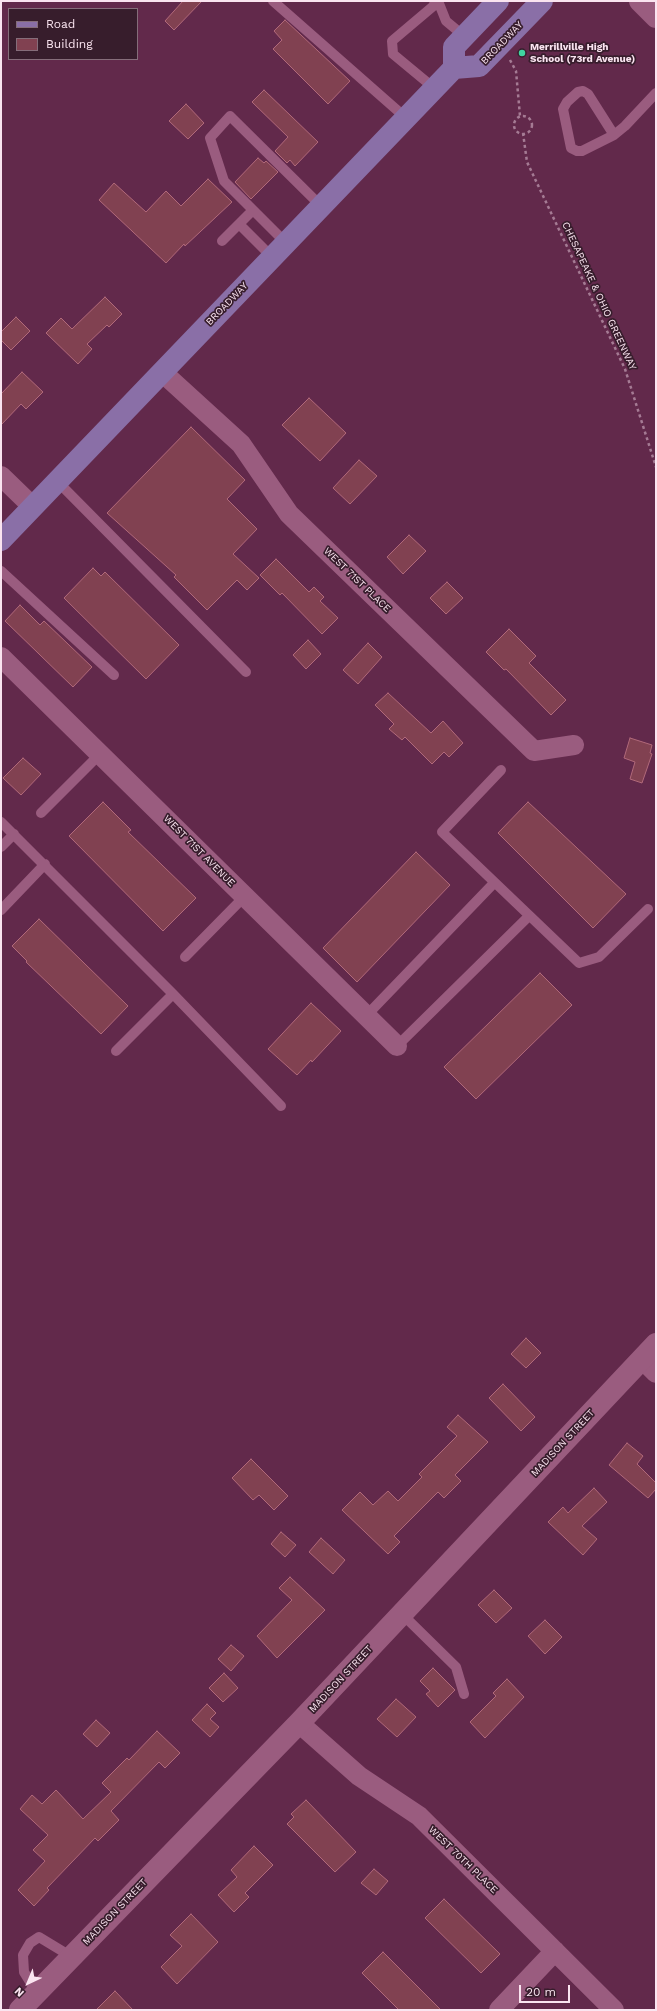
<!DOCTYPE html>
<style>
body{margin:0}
#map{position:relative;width:657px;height:2011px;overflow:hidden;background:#62294b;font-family:"Work Sans",sans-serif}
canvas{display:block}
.frame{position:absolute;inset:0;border:2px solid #fae4f0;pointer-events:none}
.legend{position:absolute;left:8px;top:8px;width:130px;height:52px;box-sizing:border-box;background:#371d2c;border:1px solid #856d7a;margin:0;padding:5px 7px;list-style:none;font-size:12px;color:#fae4f0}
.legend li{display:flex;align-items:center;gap:8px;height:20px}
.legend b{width:20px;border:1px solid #856d7a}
.north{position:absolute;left:8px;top:1963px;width:40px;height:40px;-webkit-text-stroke:3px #371d2c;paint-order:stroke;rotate:224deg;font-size:11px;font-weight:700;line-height:16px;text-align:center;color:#fae4f0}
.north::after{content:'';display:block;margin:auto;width:14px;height:18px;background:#fae4f0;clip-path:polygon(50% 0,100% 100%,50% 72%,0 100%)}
.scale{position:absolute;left:519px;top:1985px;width:51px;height:18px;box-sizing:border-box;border:2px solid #fae4f0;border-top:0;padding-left:5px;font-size:12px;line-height:14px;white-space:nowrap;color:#fae4f0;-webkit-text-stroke:3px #371d2c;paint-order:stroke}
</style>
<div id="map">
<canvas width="657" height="2011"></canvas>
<div class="frame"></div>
<ul class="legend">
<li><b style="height:5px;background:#8a6fa7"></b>Road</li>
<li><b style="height:11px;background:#814151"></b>Building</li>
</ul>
<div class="north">N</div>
<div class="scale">20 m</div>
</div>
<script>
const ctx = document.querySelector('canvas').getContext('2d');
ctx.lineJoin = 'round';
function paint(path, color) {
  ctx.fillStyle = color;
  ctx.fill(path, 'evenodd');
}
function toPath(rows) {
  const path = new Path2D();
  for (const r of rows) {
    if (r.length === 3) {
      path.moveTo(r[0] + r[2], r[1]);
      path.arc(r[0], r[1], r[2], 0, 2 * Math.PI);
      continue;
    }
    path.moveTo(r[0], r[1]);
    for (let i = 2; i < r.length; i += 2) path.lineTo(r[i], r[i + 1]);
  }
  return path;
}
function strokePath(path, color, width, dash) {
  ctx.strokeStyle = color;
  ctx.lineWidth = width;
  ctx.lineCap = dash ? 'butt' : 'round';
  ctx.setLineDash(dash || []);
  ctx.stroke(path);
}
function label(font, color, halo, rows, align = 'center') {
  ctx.font = font + ' "Work Sans",sans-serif';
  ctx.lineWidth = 3.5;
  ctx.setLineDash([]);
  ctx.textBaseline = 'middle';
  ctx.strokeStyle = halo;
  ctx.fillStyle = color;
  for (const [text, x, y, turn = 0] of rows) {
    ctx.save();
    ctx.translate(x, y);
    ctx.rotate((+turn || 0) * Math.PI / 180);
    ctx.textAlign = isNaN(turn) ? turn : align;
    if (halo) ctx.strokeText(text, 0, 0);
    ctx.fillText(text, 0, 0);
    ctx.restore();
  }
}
const building = toPath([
 [183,1,202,1,174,30,165,21,183,1],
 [285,20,350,81,328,104,273,49,282,40,274,31,285,20],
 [264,90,318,142,295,166,290,160,287,163,275,151,288,137,252,102,264,90],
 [186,104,204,123,188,139,169,121,186,104],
 [258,158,264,163,266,161,278,172,251,199,235,182,258,158],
 [208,179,232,202,185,246,184,244,166,263,99,200,114,183,146,212,166,191,181,206,208,179],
 [105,297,122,314,109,327,107,325,87,344,92,349,78,364,46,333,61,318,72,329,105,297],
 [16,317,30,331,11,350,1,340,1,332,16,317],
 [22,372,43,392,26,409,21,404,1,425,1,394,22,372],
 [309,398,346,433,320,461,282,425,309,398],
 [191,427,245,480,227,499,257,529,233,554,259,578,247,590,237,580,207,610,174,577,176,575,107,513,191,427],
 [359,460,377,476,350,504,333,488,359,460],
 [409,535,426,551,403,574,387,557,409,535],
 [276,559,309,592,314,587,324,597,320,601,338,618,322,634,282,593,280,595,260,575,276,559],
 [93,568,101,576,105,572,179,645,146,679,64,598,93,568],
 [447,582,463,598,446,614,430,598,447,582],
 [20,605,40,625,44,621,92,667,73,687,5,621,20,605],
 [509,629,536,656,529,663,566,700,551,715,506,669,504,670,486,652,509,629],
 [308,640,321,654,306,669,293,655,308,640],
 [368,643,382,657,358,684,343,670,368,643],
 [388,693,431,733,443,721,463,743,449,757,444,752,432,764,405,737,402,740,389,729,394,724,375,705,388,693],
 [630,738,652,745,650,753,652,754,642,783,630,779,635,762,624,758,630,738],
 [23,758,41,774,21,795,3,778,23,758],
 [103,802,131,830,128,832,196,898,163,931,69,836,103,802],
 [528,802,626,894,593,928,498,833,528,802],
 [416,852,450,885,357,982,323,948,416,852],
 [39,919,128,1006,101,1034,26,962,27,961,12,946,39,919],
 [540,973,572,1005,476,1099,444,1067,540,973],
 [311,1003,341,1031,312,1062,311,1060,297,1075,268,1049,311,1003],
 [526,1338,541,1353,526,1368,511,1354,526,1338],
 [503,1384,535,1417,521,1431,489,1398,503,1384],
 [458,1415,488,1442,455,1475,461,1481,444,1498,438,1492,394,1536,400,1542,388,1554,342,1510,360,1492,373,1505,388,1491,398,1501,422,1477,419,1474,457,1436,447,1427,458,1415],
 [627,1443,643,1456,637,1464,656,1483,656,1489,648,1498,609,1465,627,1443],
 [251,1459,288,1496,274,1510,259,1495,253,1500,232,1478,251,1459],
 [594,1488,607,1502,582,1526,597,1539,583,1555,548,1522,563,1507,568,1513,594,1488],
 [281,1532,296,1545,285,1557,271,1544,281,1532],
 [321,1538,345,1560,333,1574,309,1552,321,1538],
 [290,1577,325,1610,277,1658,257,1636,292,1600,279,1588,290,1577],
 [494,1590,512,1608,496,1623,478,1605,494,1590],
 [545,1620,562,1637,545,1654,528,1636,545,1620],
 [231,1645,244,1656,231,1671,218,1659,231,1645],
 [433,1668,455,1690,438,1707,426,1694,430,1691,420,1681,433,1668],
 [224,1673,238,1688,223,1702,209,1688,224,1673],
 [507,1679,524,1697,485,1738,470,1722,496,1696,493,1693,507,1679],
 [396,1699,416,1717,397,1737,377,1719,396,1699],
 [207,1704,216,1713,210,1719,219,1727,210,1737,192,1720,207,1704],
 [96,1720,110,1733,97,1747,83,1734,96,1720],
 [157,1731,180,1753,165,1768,159,1762,111,1811,119,1820,98,1841,95,1838,47,1888,49,1890,34,1906,18,1890,45,1861,33,1850,48,1835,20,1809,32,1795,42,1804,56,1790,83,1819,111,1792,102,1783,127,1758,129,1760,157,1731],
 [306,1800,356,1852,335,1872,287,1824,294,1817,291,1814,306,1800],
 [254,1846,273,1865,245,1893,249,1897,234,1912,218,1895,237,1877,231,1870,254,1846],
 [374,1869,388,1881,376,1895,361,1883,374,1869],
 [444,1899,500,1954,481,1973,425,1918,444,1899],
 [191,1914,218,1942,177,1984,161,1967,182,1946,170,1935,191,1914],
 [383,1952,441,2010,399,2010,362,1973,383,1952],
 [115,1991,133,2010,96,2010,115,1991]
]);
paint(building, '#814151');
strokePath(building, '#b1697a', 1);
strokePath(toPath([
 [510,60,516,71,520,116],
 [523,125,9],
 [523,133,527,162,625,369,656,467]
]), '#a57b94', 2.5, [3, 3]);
strokePath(toPath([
 [273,1,406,118],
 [434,1,437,3,392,41,393,54,434,88],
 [438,1,446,21,464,36],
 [614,135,588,94,583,91,578,92,567,102,563,109,571,148,577,151,582,151,614,135,625,126,656,93],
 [239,224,272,257],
 [222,241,253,210],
 [286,243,224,181,210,138,230,116,321,206],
 [57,481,246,672],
 [1,571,114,675],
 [501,770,442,832,579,963,599,957,648,909],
 [41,813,100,754],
 [1,822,173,994,281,1106],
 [1,847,14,834],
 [1,910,45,864],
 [185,957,245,896],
 [366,1016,494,883],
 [397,1046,529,916],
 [116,1051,173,994],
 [402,1614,456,1667,464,1694],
 [37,1993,24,1972,23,1955,30,1943,39,1937,72,1957]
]), '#9a5c7f', 10);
strokePath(toPath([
 [162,372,241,444,289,514,534,751,574,745],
 [1,476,33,507],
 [1,657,397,1046],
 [642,1359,656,1373],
 [299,1723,359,1776,419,1816,614,2010],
 [499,2010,555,1951]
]), '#9a5c7f', 20);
strokePath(toPath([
 [640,1,656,17],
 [20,2010,299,1723,656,1344]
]), '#9a5c7f', 22);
strokePath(toPath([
 [454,68,479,66,542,1],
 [1,540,454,68,454,47,498,1]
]), '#8a6fa7', 22);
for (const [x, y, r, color] of [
 [522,53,4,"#41d4a1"]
]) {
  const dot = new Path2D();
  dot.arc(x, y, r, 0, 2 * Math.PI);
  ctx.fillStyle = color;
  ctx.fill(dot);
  strokePath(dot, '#371d2c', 1.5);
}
label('10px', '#fae4f0', '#371d2c', [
 ["BROADWAY",502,43,-46],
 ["CHESAPEAKE & OHIO GREENWAY",599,296,65],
 ["BROADWAY",227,304,-46],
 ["WEST 71ST PLACE",357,580,44],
 ["WEST 71ST AVENUE",199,851,45],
 ["MADISON STREET",563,1443,-47],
 ["MADISON STREET",341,1679,-47],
 ["WEST 70TH PLACE",463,1860,44],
 ["MADISON STREET",115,1912,-46]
]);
label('bold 10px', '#fae4f0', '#371d2c', [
 ["Merrillville High",530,47],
 ["School (73rd Avenue)",530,59]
], 'left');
</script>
